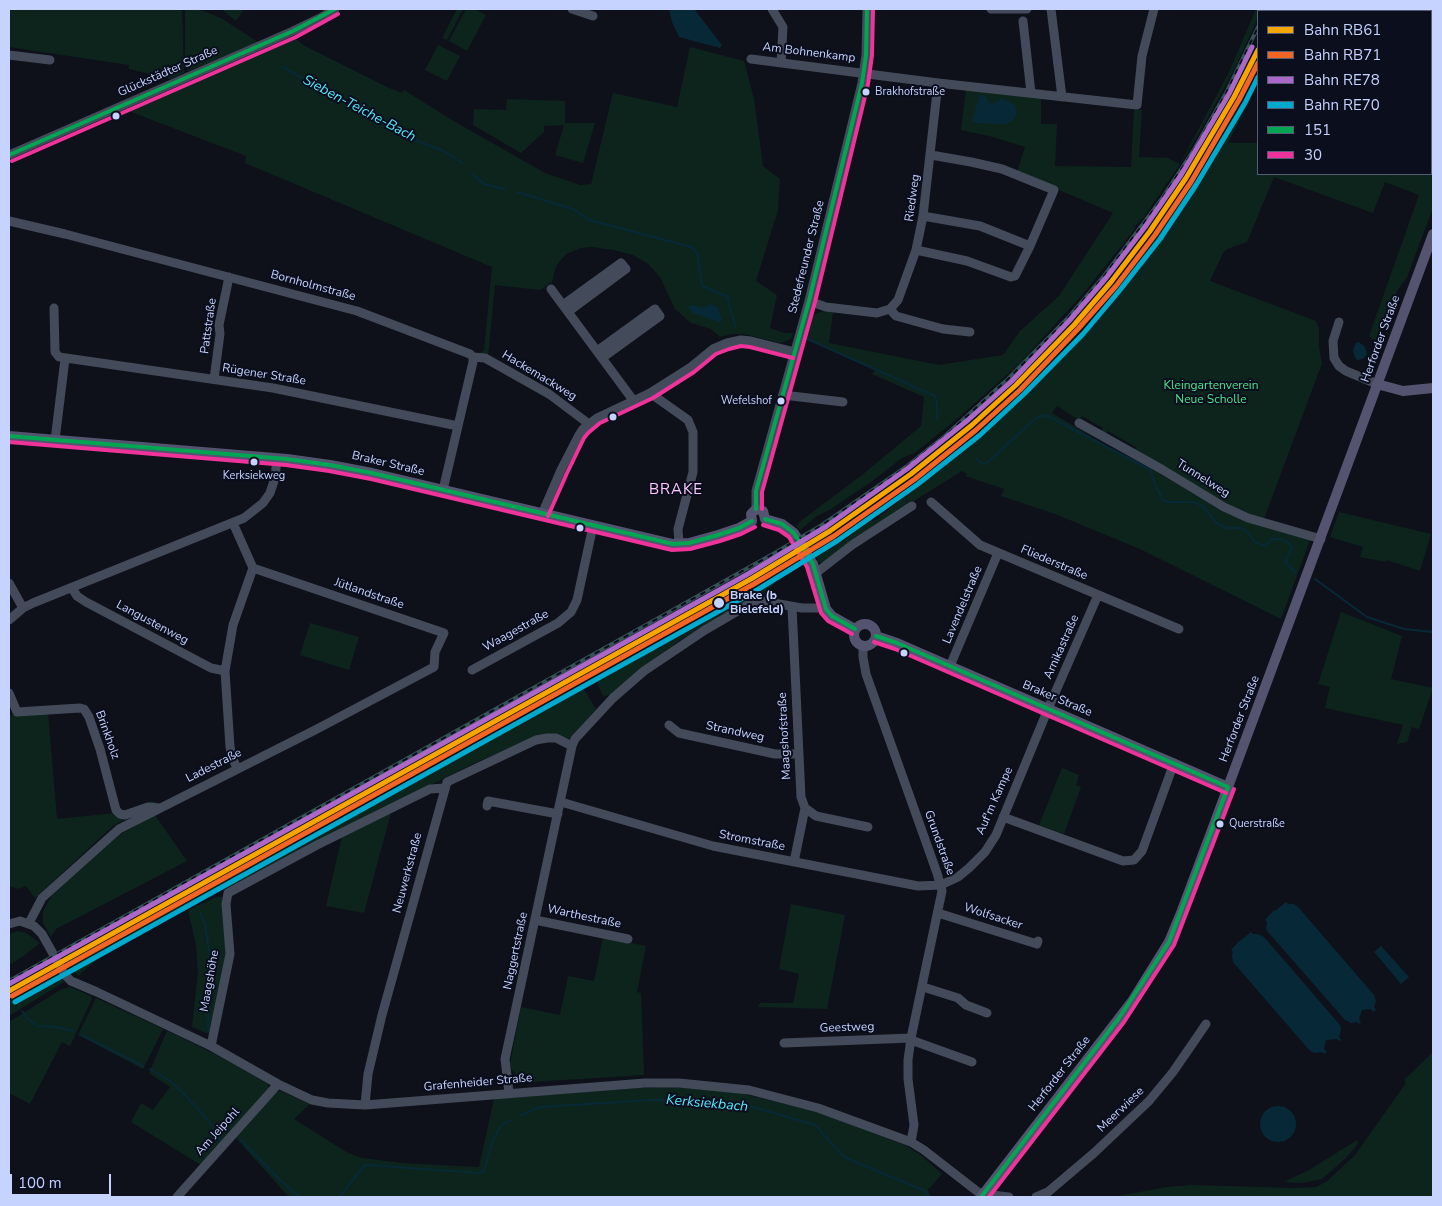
<!DOCTYPE html>
<meta charset="utf-8">
<style>
body{margin:0}
#map{position:relative;width:1442px;height:1206px;overflow:hidden;background:#0e1119;font-family:"Nunito Sans",sans-serif}
canvas{display:block}
.frame{position:absolute;inset:0;border:10px solid #c7d3ff;pointer-events:none}
.legend{position:absolute;left:1257px;top:10px;width:175px;height:165px;box-sizing:border-box;background:#0a0e1d;border:1px solid #565d77;margin:0;padding:6px 9px;list-style:none;font-size:15px;color:#c7d3ff}
.legend li{display:flex;align-items:center;gap:10px;height:25px}
.legend b{width:25px;border:1px solid #565d77}
.scale{position:absolute;left:10px;top:1174px;width:101px;height:22px;box-sizing:border-box;border:2px solid #c7d3ff;border-top:0;padding-left:6px;font-size:15px;line-height:18px;white-space:nowrap;color:#c7d3ff;-webkit-text-stroke:4px #0a0e1d;paint-order:stroke}
</style>
<div id="map">
<canvas width="1442" height="1206"></canvas>
<div class="frame"></div>
<ul class="legend">
<li><b style="height:6px;background:#f7a600"></b>Bahn RB61</li>
<li><b style="height:6px;background:#f26522"></b>Bahn RB71</li>
<li><b style="height:6px;background:#ac68c9"></b>Bahn RE78</li>
<li><b style="height:6px;background:#00a9ce"></b>Bahn RE70</li>
<li><b style="height:6px;background:#00a651"></b>151</li>
<li><b style="height:6px;background:#ef339a"></b>30</li>
</ul>
<div class="scale">100 m</div>
</div>
<script>
const ctx = document.querySelector('canvas').getContext('2d');
ctx.lineJoin = 'round';
function paint(path, color) {
  ctx.fillStyle = color;
  ctx.fill(path, 'evenodd');
}
function toPath(rows) {
  const path = new Path2D();
  for (const r of rows) {
    if (r.length === 3) {
      path.moveTo(r[0] + r[2], r[1]);
      path.arc(r[0], r[1], r[2], 0, 2 * Math.PI);
      continue;
    }
    path.moveTo(r[0], r[1]);
    for (let i = 2; i < r.length; i += 2) path.lineTo(r[i], r[i + 1]);
  }
  return path;
}
function strokePath(path, color, width, dash) {
  ctx.strokeStyle = color;
  ctx.lineWidth = width;
  ctx.lineCap = dash ? 'butt' : 'round';
  ctx.setLineDash(dash || []);
  ctx.stroke(path);
}
function label(font, color, halo, rows, align = 'center') {
  ctx.font = font + ' "Nunito Sans",sans-serif';
  ctx.lineWidth = 4;
  ctx.setLineDash([]);
  ctx.textBaseline = 'middle';
  ctx.strokeStyle = halo;
  ctx.fillStyle = color;
  for (const [text, x, y, turn = 0] of rows) {
    ctx.save();
    ctx.translate(x, y);
    ctx.rotate((+turn || 0) * Math.PI / 180);
    ctx.textAlign = isNaN(turn) ? turn : align;
    if (halo) ctx.strokeText(text, 0, 0);
    ctx.fillText(text, 0, 0);
    ctx.restore();
  }
}
paint(toPath([
 [9,9,182,9,184,73,171,79,129,69,129,65,9,47],
 [185,9,198,9,221,18,258,42,189,71,185,64],
 [221,9,244,9,236,21],
 [457,9,463,9,447,40,442,38],
 [466,9,474,9,486,15,467,51,449,41],
 [1256,9,1261,9,1261,11,1258,11,1258,18,1232,74,1201,130,1183,160,1144,217,1134,227,1135,229,1083,294,1019,364,958,418,916,452,902,458,871,482,831,509,817,516,800,530,796,526,802,520,862,475,921,426,924,397,872,374,876,369,806,338,813,315,823,311,833,312,829,343,939,365,1003,355,1020,331,1059,296,1113,213,1017,172,1025,147,993,137,961,130,966,89,1041,98,1041,124,1057,124,1055,166,1131,167,1134,110,1142,110,1139,157,1168,158,1180,164,1229,72],
 [294,37,303,45,387,87,402,93,404,90,452,120,545,173,580,185,591,184,613,93,677,107,690,47,744,61,754,99,763,166,780,179,778,210,756,281,777,295,770,328,784,333,793,333,792,337,789,340,780,343,744,334,733,334,720,337,711,329,691,323,675,309,660,277,647,263,633,255,614,250,592,247,581,248,566,254,556,266,552,282,540,290,495,285,488,357,480,353,484,350,492,267,245,163,246,156,126,110,265,52],
 [438,45,460,56,447,81,425,70],
 [1258,73,1258,83,1228,143,1258,143,1258,174,1431,174,1431,144,1433,144,1433,208,1407,277,1397,291,1376,343,1369,336,1419,195,1385,182,1373,213,1274,177,1247,242,1227,249,1223,253,1210,281,1316,321,1319,329,1319,348,1322,363,1264,519,1250,515,1206,493,1170,469,1135,450,1136,447,1108,431,1106,435,1101,432,1103,428,1082,416,1079,420,1057,406,1052,413,1102,443,1102,445,1165,476,1202,499,1247,522,1310,540,1281,619,1140,549,1055,514,1001,496,1004,489,965,476,967,474,962,471,917,499,822,563,818,562,816,556,835,547,867,523,877,519,909,493,922,485,929,477,969,445,975,438,1004,414,1094,318,1157,237,1194,184,1227,129],
 [507,99,565,101,565,123,595,123,583,163,555,155,564,125,544,126,544,132,521,153,473,125,474,109,506,110],
 [1339,512,1431,534,1420,571,1387,560,1387,562,1360,557,1363,547,1330,537],
 [778,579,763,595,760,593,756,595,756,598,682,639,638,671,611,695,603,696,596,681,690,631],
 [1341,612,1402,636,1391,679,1433,688,1419,729,1412,727,1407,742,1397,744,1403,725,1325,708,1330,687,1318,684],
 [310,623,359,637,349,670,300,655],
 [583,688,596,709,569,739,556,735,537,736,468,766,224,890,219,890,186,906,109,949,78,976,70,967,239,873,249,869,253,865,300,840,310,836],
 [48,713,57,819,116,813,152,801,158,803,114,825,35,898,26,886,19,889,9,886,9,715],
 [1062,768,1079,775,1076,785,1081,787,1064,834,1039,825],
 [391,813,364,913,326,906,342,836],
 [155,815,187,861,56,929,51,937,43,923,43,911,51,897,62,885,119,835],
 [217,897,222,897,227,955,210,1030,206,1033,192,1027,198,972,196,945,188,910],
 [791,904,845,915,827,1009,758,1007,760,1003,793,1003,799,974,779,969],
 [18,931,26,933,40,943,22,957,9,965,9,934],
 [603,937,646,946,637,992,641,993,644,1075,532,1082,519,1079,512,1070,510,1064,521,1007,560,1015,568,976,594,981],
 [59,973,64,982,9,1016,9,1001,23,994],
 [70,987,91,996,92,999,70,1046,62,1042,30,1104,9,1093,9,1022,60,990],
 [96,998,163,1029,143,1069,78,1035],
 [168,1031,217,1055,268,1084,269,1088,201,1165,131,1122,141,1103,153,1110,170,1087,149,1073,166,1033],
 [1433,1052,1433,1197,1112,1197,1167,1187,1191,1185,1294,1188,1316,1187,1326,1182,1355,1155,1406,1083,1404,1080],
 [674,1087,735,1092,819,1112,907,1146,922,1156,942,1174,928,1190,931,1197,289,1197,236,1138,274,1093,280,1091,310,1104,294,1119,348,1153,362,1158,402,1163,479,1167,494,1099,638,1088],
 [1357,1140,1358,1142,1357,1145,1346,1158,1322,1179,1302,1183,1284,1182,1309,1170]
]), '#0d241d');
paint(toPath([
 [669,9,694,9,722,45,720,48,679,37,672,22],
 [980,95,984,95,989,103,993,104,1002,98,1015,105,1017,112,1014,119,1007,124,975,123,972,120],
 [710,304,717,307,722,320,720,322,693,313,688,307,692,305,704,308],
 [1359,342,1365,347,1367,354,1363,359,1357,360,1355,358,1353,350,1356,343],
 [1286,902,1288,904,1294,904,1299,908,1374,995,1376,1001,1374,1007,1376,1010,1373,1012,1371,1009,1362,1010,1359,1019,1361,1022,1359,1024,1357,1022,1351,1023,1345,1020,1268,932,1266,929,1267,922,1265,920,1274,910,1275,911],
 [1251,932,1253,934,1258,934,1264,937,1340,1025,1341,1030,1339,1037,1341,1040,1339,1041,1337,1039,1326,1040,1324,1049,1327,1052,1324,1054,1322,1052,1315,1053,1310,1051,1233,962,1232,956,1233,952,1231,950,1239,941,1240,941],
 [1381,946,1409,977,1401,984,1375,953,1374,952],
 [1278,1124,18]
]), '#072937');
strokePath(toPath([
 [283,67,402,135,444,151,462,163],
 [473,174,484,184,505,189],
 [517,192,573,209,589,220,692,247,697,253,702,286,728,297,729,305,736,327],
 [805,338,935,396,937,404,937,420],
 [977,459,983,464,987,463,1036,418,1046,415,1151,470,1154,482,1163,500,1167,502,1193,502,1201,505,1219,525,1228,528,1242,528,1248,533,1255,542,1265,546,1273,539,1281,539,1289,543,1292,548,1286,560,1286,563,1295,572],
 [1315,579,1367,617,1404,629,1433,632],
 [200,913,205,924,210,956,208,1032],
 [22,1011,27,1018,37,1026,57,1027,73,1031],
 [82,1035,143,1066],
 [150,1069,170,1081,186,1096,208,1120,222,1143],
 [522,1115,540,1107,651,1100,694,1100,743,1104,815,1125,844,1157,925,1191,927,1195,926,1197],
 [241,1140,281,1181,300,1197],
 [339,1197,364,1166,368,1165,479,1173,484,1171,493,1140,498,1131,502,1125,512,1120]
]), '#072937', 2);
strokePath(toPath([
 [572,9,593,16],
 [772,9,783,27,781,63],
 [991,9,1027,9],
 [1051,9,1062,97],
 [1023,21,1031,93],
 [9,55,50,60],
 [751,59,938,83,1137,105,1142,56,1154,9],
 [9,155,293,31,322,17,335,9],
 [923,216,980,226,1030,246],
 [9,221,65,234,357,311,470,354,473,357,473,362,443,490],
 [916,250,967,261,1011,277,1015,276,1030,246,1054,190,1002,169,971,162,931,155],
 [551,289,633,400],
 [809,301,826,307,877,313,890,309,898,300,916,250,923,216,938,83],
 [563,305,621,263,626,269,568,312],
 [54,308,55,352,59,357,273,388,458,426],
 [890,309,896,316,943,329,970,332],
 [1339,322,1333,341,1334,358,1339,366,1346,371,1377,384],
 [597,351,655,309,660,316,602,358],
 [473,357,485,358,549,394,589,424],
 [214,379,220,334,219,325,229,277],
 [650,393,688,420,693,432,693,472,678,529,679,544],
 [783,395,843,402],
 [1079,423,1163,470,1224,507,1248,518,1321,539],
 [55,440,65,359],
 [931,502,980,545,1179,629],
 [756,509,756,491,809,301,862,83,866,55,867,9],
 [542,514,561,470,579,435,583,429,597,418,650,393,691,367,713,349,727,343,741,340,751,341,795,352],
 [233,523,253,568,233,625,225,671,230,747,232,757,237,768],
 [816,573,852,545,912,506],
 [9,583,23,608],
 [72,588,77,596,86,602,211,668,225,671],
 [792,607,801,797,805,808,794,862],
 [9,620,23,608,33,603,244,518,263,503,270,493,275,478,277,458],
 [863,646,863,657,866,674,937,873,942,891,911,1038,908,1060,908,1079,914,1125,911,1142],
 [950,666,998,553],
 [472,670,558,623,571,612,577,600,593,526],
 [9,693,17,712,80,708,84,709,89,717,100,749,116,810,120,814,125,815,148,807,159,808],
 [669,725,679,733,775,754,799,754],
 [561,802,713,846,918,886,941,885,958,877,969,868,985,852,996,835,1048,709,1098,595],
 [487,806,488,801,558,814],
 [805,808,816,816,868,827],
 [1003,817,1123,861,1134,860,1142,851,1174,763],
 [938,913,1037,944,1038,941],
 [535,920,628,939],
 [29,923,42,898,119,829,317,729,434,667,435,652,444,633,253,568],
 [9,924,20,921,34,926,42,934,65,975,71,981,97,992,211,1046,278,1084,312,1100,328,1103,365,1105,645,1083,679,1083,749,1090,818,1108,911,1142,924,1150,978,1192,983,1194,1009,1197],
 [923,987,958,998,966,1005,987,1013],
 [911,1040,972,1062],
 [784,1043,911,1038],
 [211,1046,230,954,226,904,228,893,317,845,430,789,444,788],
 [509,1093,505,1059,572,746,575,739,613,698,644,671,705,630,751,603,762,601,802,608,817,608,825,605],
 [365,1105,368,1074,382,1015,447,782,536,740,547,738,556,738,572,746],
 [177,1197,278,1084],
 [1036,1197,1048,1192,1094,1153,1149,1101,1173,1072,1206,1024]
]), '#434a5a', 9);
strokePath(toPath([
 [1377,384,1403,391,1433,388],
 [9,436,287,459,330,465,372,473,673,544,689,543,718,535,739,528,752,521],
 [765,519,782,524,794,533,813,564,826,609,832,616,855,629],
 [752,521,751,514,756,509,763,511,765,519],
 [865,635,11],
 [876,636,897,643,1228,787],
 [981,1197,1133,1000,1169,942,1181,913,1215,822,1433,234]
]), '#545370', 10);
const rail = toPath([
 [1265,11,1267,9],
 [9,981,773,554,822,525,906,467,945,436,1009,378,1067,319,1104,276,1161,200,1195,148,1226,93,1258,27]
]);
strokePath(rail, '#375257', 4);
strokePath(rail, '#0a0e1d', 2, [5.5]);
strokePath(toPath([
 [9,155,293,31,335,9],
 [9,436,287,459,330,465,372,473,673,544,689,543,718,535,739,528,752,521],
 [756,509,756,491,809,301,862,83,866,55,867,9],
 [765,519,782,524,794,533,813,564,826,609,832,616,855,629],
 [876,636,897,643,1228,787],
 [981,1197,1119,1018,1169,942,1228,787]
]), '#00a651', 4);
strokePath(toPath([
 [12,161,296,37,338,14],
 [9,442,286,465,329,471,371,479,672,550,690,549,720,541,741,534,755,527],
 [762,509,762,492,815,302,868,84,872,55,873,9],
 [548,516,567,473,584,438,588,433,600,423,653,398,694,372,716,354,729,349,741,346,750,347,793,358],
 [763,525,779,530,789,537,807,567,821,613,828,621,852,634],
 [874,642,895,649,1226,793],
 [989,1197,1124,1022,1174,945,1234,789]
]), '#ef339a', 4);
strokePath(toPath([
 [9,991,751,579,830,531,911,474,972,425,1016,385,1074,325,1111,282,1150,231,1186,178,1234,97,1258,50]
]), '#f7a600', 5);
strokePath(toPath([
 [12,996,754,584,834,536,915,479,976,430,1020,390,1078,329,1116,286,1155,235,1191,182,1239,100,1258,63]
]), '#f26522', 5);
strokePath(toPath([
 [9,984,748,574,827,526,907,469,968,420,1012,381,1069,321,1106,278,1145,227,1181,175,1229,94,1252,47]
]), '#ac68c9', 5);
strokePath(toPath([
 [15,1002,757,590,837,541,918,484,980,435,1024,394,1083,334,1120,290,1160,239,1196,185,1245,103,1258,77]
]), '#00a9ce', 5);
for (const [x, y, r, color] of [
 [866,92,4.5,"#c7d3ff"],
 [116,116,4.5,"#c7d3ff"],
 [781,401,4.5,"#c7d3ff"],
 [613,417,4.5,"#c7d3ff"],
 [254,462,4.5,"#c7d3ff"],
 [580,528,4.5,"#c7d3ff"],
 [719,603,6,"#c7d3ff"],
 [904,653,4.5,"#c7d3ff"],
 [1220,824,4.5,"#c7d3ff"]
]) {
  const dot = new Path2D();
  dot.arc(x, y, r, 0, 2 * Math.PI);
  ctx.fillStyle = color;
  ctx.fill(dot);
  strokePath(dot, '#0a0e1d', 2);
}
label('11px', '#c7d3ff', '#0a0e1d', [
 ["Brakhofstraße",875,92],
 ["Wefelshof",772,401,"right"],
 ["Kerksiekweg",254,476,"center"],
 ["Querstraße",1229,824]
], 'left');
label('12px', '#c7d3ff', '#0a0e1d', [
 ["Am Bohnenkamp",809,53,7],
 ["Glückstädter Straße",168,72,-24],
 ["Riedweg",913,198,-82],
 ["Stedefreunder Straße",807,257,-76],
 ["Bornholmstraße",313,286,15],
 ["Pattstraße",209,326,-82],
 ["Herforder Straße",1381,339,-70],
 ["Rügener Straße",264,375,9],
 ["Hackemackweg",539,376,31],
 ["Braker Straße",388,464,13],
 ["Tunnelweg",1203,479,32],
 ["Fliederstraße",1054,563,23],
 ["Jütlandstraße",369,594,19],
 ["Lavendelstraße",963,605,-67],
 ["Langustenweg",152,623,28],
 ["Waagestraße",516,631,-29],
 ["Arnikastraße",1062,647,-66],
 ["Braker Straße",1057,699,23],
 ["Herforder Straße",1240,719,-69],
 ["Strandweg",735,732,12],
 ["Brinkholz",107,735,70],
 ["Maagshofstraße",785,736,-93],
 ["Ladestraße",214,766,-27],
 ["Auf'm Kampe",995,801,-66],
 ["Stromstraße",752,841,11],
 ["Grundstraße",939,843,70],
 ["Neuwerkstraße",408,873,-75],
 ["Warthestraße",584,917,12],
 ["Wolfsacker",993,917,18],
 ["Naggertstraße",516,951,-78],
 ["Maagshöhe",210,981,-80],
 ["Geestweg",847,1028,-2],
 ["Herforder Straße",1060,1074,-52],
 ["Grafenheider Straße",478,1083,-5],
 ["Meerwiese",1121,1110,-44],
 ["Am Jeipohl",218,1132,-48]
]);
label('12px', '#4ee48c', '#0a0e1d', [
 ["Kleingartenverein",1211,386],
 ["Neue Scholle",1211,400]
]);
label('bold 12px', '#c7d3ff', '#0a0e1d', [
 ["Brake (b",730,596],
 ["Bielefeld)",730,610]
], 'left');
label('italic 14px', '#55eaff', '#0a0e1d', [
 ["Sieben-Teiche-Bach",359,109,28],
 ["Kerksiekbach",707,1104,5]
]);
ctx.letterSpacing = '1px';
label('15px', '#ffc9fe', '#0a0e1d', [
 ["BRAKE",676,490]
]);
ctx.letterSpacing = '0px';
</script>
